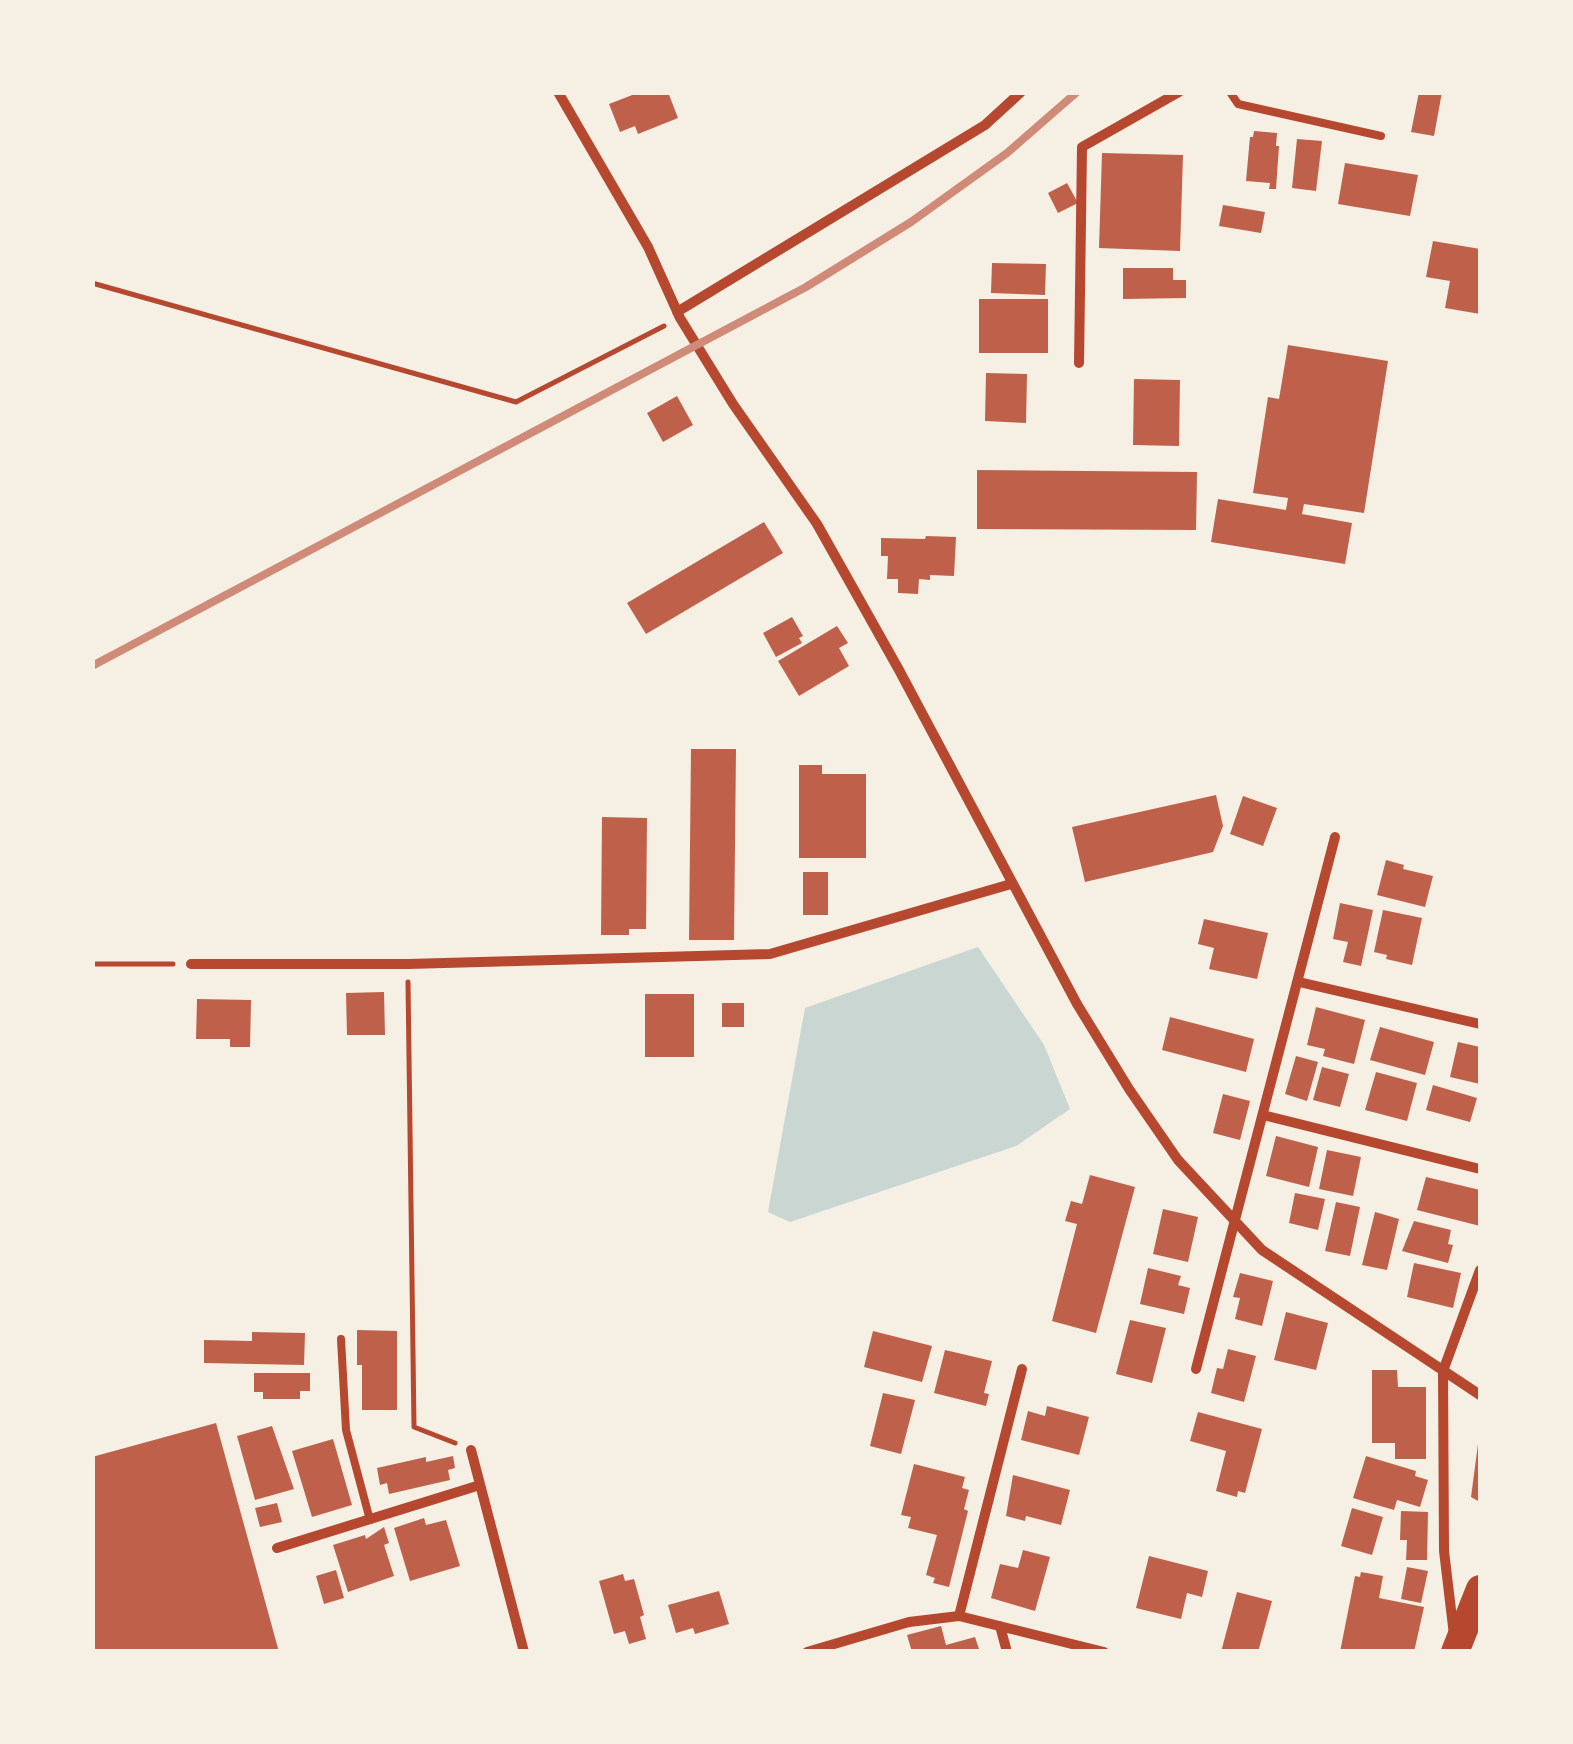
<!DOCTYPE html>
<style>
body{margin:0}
#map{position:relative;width:1573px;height:1744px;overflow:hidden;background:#f6efe4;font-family:"PT Sans",sans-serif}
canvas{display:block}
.frame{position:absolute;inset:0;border:95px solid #f6efe4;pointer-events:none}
</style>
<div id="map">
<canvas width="1573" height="1744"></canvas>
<div class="frame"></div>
</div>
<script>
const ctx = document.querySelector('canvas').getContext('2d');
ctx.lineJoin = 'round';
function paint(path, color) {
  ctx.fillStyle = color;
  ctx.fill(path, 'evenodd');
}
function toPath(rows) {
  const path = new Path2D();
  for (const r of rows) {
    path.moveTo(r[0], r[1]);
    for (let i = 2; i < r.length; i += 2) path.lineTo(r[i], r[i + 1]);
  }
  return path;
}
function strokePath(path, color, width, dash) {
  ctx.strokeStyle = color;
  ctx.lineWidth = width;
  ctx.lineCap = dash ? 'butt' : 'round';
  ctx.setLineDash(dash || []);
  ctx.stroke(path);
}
paint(toPath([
 [978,947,1044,1045,1070,1109,1016,1146,790,1222,768,1212,805,1008]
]), '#c9d6d2');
paint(toPath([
 [640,92,668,92,678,118,638,134,635,126,620,132,609,104],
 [1419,92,1442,92,1434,136,1411,132],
 [1254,131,1277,133,1276,146,1279,146,1276,189,1269,189,1270,183,1246,181,1250,137,1253,137],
 [1297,139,1322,141,1316,191,1292,188],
 [1102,153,1183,155,1180,251,1099,248],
 [1345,163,1418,175,1410,216,1338,204],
 [1067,183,1078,203,1058,213,1048,193],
 [1223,205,1265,212,1261,233,1219,226],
 [1433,241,1480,249,1480,314,1445,308,1450,281,1426,277],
 [992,263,1046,264,1045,295,991,293],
 [1123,268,1173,268,1173,280,1186,280,1186,298,1123,299],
 [979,299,1048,299,1048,353,979,353],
 [1288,345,1388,361,1364,513,1304,504,1302,514,1352,523,1345,564,1211,542,1218,499,1286,510,1288,498,1253,493,1268,397,1279,399],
 [986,373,1027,374,1026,423,985,421],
 [1134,379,1180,380,1179,446,1133,445],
 [677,396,693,425,663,442,647,413],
 [977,470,1197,472,1196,530,977,529],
 [764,522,783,553,646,634,627,603],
 [926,536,956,537,954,576,930,575,930,580,919,579,918,594,898,593,898,579,887,579,888,556,881,556,881,538,925,539],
 [792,617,803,636,799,638,802,643,776,657,763,633],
 [837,626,848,643,839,648,849,666,799,696,778,661],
 [691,749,736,749,734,940,689,940],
 [799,765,822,765,822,774,866,774,866,858,799,858],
 [1216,795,1223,826,1213,852,1085,882,1072,827],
 [1243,796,1277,808,1263,846,1230,834],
 [602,817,647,818,646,929,629,929,629,935,601,935],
 [1386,860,1404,865,1403,869,1433,876,1425,907,1377,895],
 [803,872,828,872,828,915,803,915],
 [1340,903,1373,910,1361,966,1343,962,1348,942,1333,939],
 [1383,910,1422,918,1412,965,1386,959,1387,955,1374,952],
 [1204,919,1268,933,1257,979,1209,969,1214,948,1198,944],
 [384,992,385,1035,347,1035,346,993],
 [645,994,694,994,694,1057,645,1057],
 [197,999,251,1000,250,1047,230,1047,230,1039,196,1039],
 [722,1003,744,1003,744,1027,722,1027],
 [1316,1007,1365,1020,1354,1064,1323,1056,1325,1049,1307,1045],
 [1170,1017,1254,1039,1246,1072,1162,1050],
 [1380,1027,1434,1042,1425,1075,1370,1060],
 [1458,1042,1480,1047,1480,1084,1450,1077],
 [1296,1056,1318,1062,1307,1101,1285,1094],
 [1322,1067,1349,1074,1340,1107,1313,1100],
 [1376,1072,1417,1083,1407,1121,1365,1110],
 [1433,1085,1477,1098,1470,1122,1426,1110],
 [1223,1094,1250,1101,1240,1140,1213,1133],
 [1276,1136,1318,1147,1309,1187,1266,1176],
 [1327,1150,1361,1157,1353,1196,1319,1189],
 [1090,1175,1135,1187,1096,1333,1052,1321,1077,1224,1065,1221,1071,1201,1082,1204],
 [1426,1177,1480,1190,1480,1226,1417,1210],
 [1295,1193,1325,1199,1318,1230,1289,1223],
 [1336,1202,1360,1207,1350,1256,1325,1251],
 [1163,1209,1198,1217,1188,1262,1153,1254],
 [1375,1212,1399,1219,1387,1270,1362,1265],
 [1414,1221,1451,1230,1448,1244,1453,1245,1448,1263,1402,1251],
 [1414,1263,1461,1273,1453,1308,1407,1297],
 [1148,1268,1181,1276,1178,1285,1190,1288,1184,1314,1140,1304],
 [1240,1273,1273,1281,1262,1326,1235,1319,1240,1298,1233,1297],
 [1286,1312,1328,1323,1316,1370,1274,1360],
 [1130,1320,1166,1328,1152,1383,1116,1374],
 [357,1330,397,1331,397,1410,362,1410,362,1365,357,1365],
 [873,1331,932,1346,922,1382,864,1367],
 [252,1332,305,1333,304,1365,204,1363,204,1340,252,1341],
 [1228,1349,1256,1356,1244,1402,1211,1393,1217,1368,1223,1369],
 [945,1350,992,1361,984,1393,989,1394,986,1406,934,1393],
 [1372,1370,1397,1370,1398,1387,1426,1387,1426,1459,1395,1459,1395,1443,1372,1443],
 [254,1373,310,1373,310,1391,300,1391,300,1399,263,1399,263,1392,254,1392],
 [883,1393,915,1400,901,1454,870,1446],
 [1047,1406,1089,1417,1079,1455,1021,1440,1028,1411,1045,1416],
 [1198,1412,1262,1429,1245,1493,1238,1491,1237,1497,1216,1491,1226,1451,1190,1441],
 [216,1423,279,1652,92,1652,92,1457],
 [272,1426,294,1489,255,1500,237,1436],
 [333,1439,352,1505,312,1517,292,1451],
 [1478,1444,1480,1444,1480,1502,1471,1497],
 [453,1456,455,1468,448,1470,450,1480,389,1494,387,1483,380,1485,377,1468,426,1457,426,1462],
 [1366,1456,1416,1471,1415,1476,1428,1480,1420,1507,1397,1500,1394,1510,1353,1498],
 [914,1464,965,1477,962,1488,969,1490,964,1509,968,1511,949,1587,933,1583,935,1578,926,1575,937,1535,908,1528,911,1517,901,1515],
 [1013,1475,1070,1490,1061,1525,1026,1516,1025,1521,1006,1516],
 [277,1503,282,1522,260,1527,255,1508],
 [1352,1508,1383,1517,1372,1555,1341,1546],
 [1401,1511,1428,1512,1427,1560,1406,1560,1407,1540,1400,1540],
 [424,1518,426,1525,446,1520,460,1566,410,1581,394,1528],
 [384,1527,389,1543,384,1545,394,1576,348,1592,333,1545,365,1535,366,1539],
 [1023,1550,1050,1557,1035,1611,991,1598,1000,1564,1018,1568],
 [1149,1556,1208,1571,1202,1597,1187,1593,1181,1619,1136,1608],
 [1407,1567,1428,1571,1421,1603,1401,1599],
 [336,1570,344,1598,324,1604,316,1576],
 [1361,1572,1383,1576,1379,1598,1424,1607,1414,1652,1340,1652,1355,1576,1360,1577],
 [623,1574,625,1581,634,1579,644,1615,640,1617,646,1639,629,1644,625,1631,614,1634,599,1581],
 [719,1591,729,1624,695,1634,693,1628,676,1633,668,1605],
 [1237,1592,1272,1601,1258,1652,1221,1652],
 [941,1626,946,1645,975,1637,980,1652,912,1652,907,1635]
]), '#bf614a');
strokePath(toPath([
 [92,283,516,402,664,326],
 [92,964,173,964],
 [408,982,414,1427,455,1443]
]), '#b5482f', 5);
strokePath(toPath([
 [1230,92,1238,104,1381,136],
 [341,1339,346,1430,370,1520]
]), '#b5482f', 8);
strokePath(toPath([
 [558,92,648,247,680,318,733,404,817,524,899,670,1077,1004,1129,1089,1178,1160,1262,1250,1480,1395],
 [677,312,985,125,1021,92],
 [1079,363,1082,147,1179,92],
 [191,964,408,964,770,954,1011,884],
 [1299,982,1480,1024],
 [1263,1115,1480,1169],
 [1196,1369,1335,837],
 [471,1450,524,1652],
 [277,1548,480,1485],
 [959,1616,1022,1369],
 [1000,1626,1007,1652],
 [1454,1635,1444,1551,1443,1371,1480,1270],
 [807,1652,909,1622,959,1616,1104,1652]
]), '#b5482f', 10);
strokePath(toPath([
 [1455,1652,1480,1589]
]), '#b5482f', 28);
strokePath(toPath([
 [92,666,806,287,911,222,1007,153,1077,92]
]), '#cf8b77', 8);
</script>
